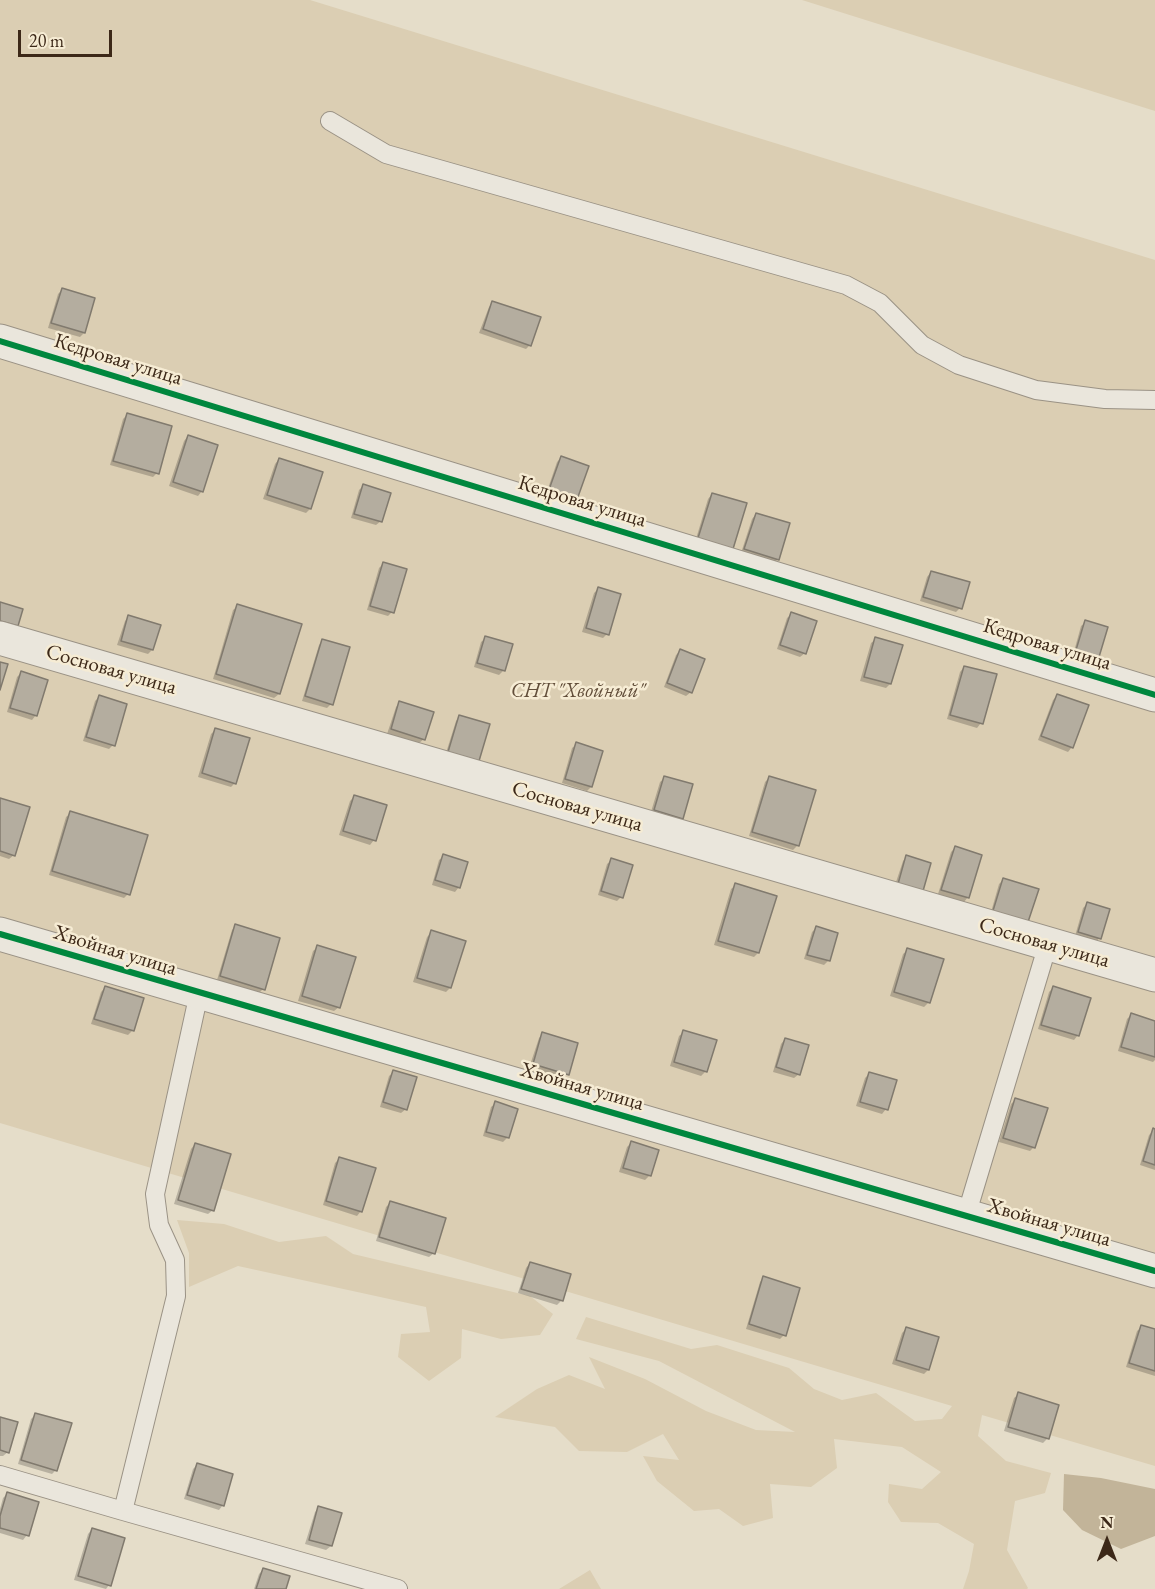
<!DOCTYPE html>
<meta charset="utf-8">
<style>
body{margin:0}
#map{position:relative;width:1155px;height:1589px;overflow:hidden;background:#e5ddc9;font-family:"EB Garamond",serif}
canvas{display:block}
.north{position:absolute;left:1077px;top:1511px;width:60px;height:60px;-webkit-text-stroke:4px #f6ecd4;paint-order:stroke;rotate:0deg;font-size:16px;font-weight:700;line-height:24px;text-align:center;color:#3c2818}
.north::after{content:'';display:block;margin:auto;width:21px;height:27px;background:#3c2818;clip-path:polygon(50% 0,100% 100%,50% 72%,0 100%)}
.scale{position:absolute;left:18px;top:30px;width:94px;height:27px;box-sizing:border-box;border:3px solid #3c2818;border-top:0;padding-left:8px;font-size:18px;line-height:21px;white-space:nowrap;color:#3c2818;-webkit-text-stroke:4px #f6ecd4;paint-order:stroke}
</style>
<div id="map">
<canvas width="1155" height="1589"></canvas>
<div class="north">N</div>
<div class="scale">20 m</div>
</div>
<script>
const ctx = document.querySelector('canvas').getContext('2d');
ctx.lineJoin = 'round';
function paint(path, color) {
  ctx.fillStyle = color;
  ctx.fill(path, 'evenodd');
}
function toPath(rows) {
  const path = new Path2D();
  for (const r of rows) {
    path.moveTo(r[0], r[1]);
    for (let i = 2; i < r.length; i += 2) path.lineTo(r[i], r[i + 1]);
  }
  return path;
}
function strokePath(path, color, width, dash) {
  ctx.strokeStyle = color;
  ctx.lineWidth = width;
  ctx.lineCap = dash ? 'butt' : 'round';
  ctx.setLineDash(dash || []);
  ctx.stroke(path);
}
function label(font, color, halo, rows, align = 'center') {
  ctx.font = font + ' "EB Garamond",serif';
  ctx.lineWidth = 5;
  ctx.setLineDash([]);
  ctx.textBaseline = 'middle';
  ctx.strokeStyle = halo;
  ctx.fillStyle = color;
  for (const [text, x, y, turn = 0] of rows) {
    ctx.save();
    ctx.translate(x, y);
    ctx.rotate((+turn || 0) * Math.PI / 180);
    ctx.textAlign = isNaN(turn) ? turn : align;
    if (halo) ctx.strokeText(text, 0, 0);
    ctx.fillText(text, 0, 0);
    ctx.restore();
  }
}
paint(toPath([
 [0,0,310,0,1155,260,1155,1466,982,1415,978,1436,1006,1461,1051,1473,1045,1493,1015,1501,1007,1550,1028,1588,1027,1589,963,1589,969,1571,974,1544,938,1523,901,1522,888,1502,889,1484,922,1489,941,1472,902,1447,834,1439,837,1468,811,1487,770,1484,773,1518,743,1526,719,1509,694,1511,657,1481,643,1456,679,1460,663,1434,627,1452,579,1451,555,1427,495,1417,537,1389,569,1375,605,1389,589,1357,645,1379,706,1411,756,1430,795,1432,659,1361,576,1339,586,1317,691,1349,717,1345,789,1368,814,1389,842,1400,876,1393,915,1421,942,1419,952,1406,0,1123],
 [802,0,1155,0,1155,111],
 [177,1220,224,1224,279,1242,326,1236,353,1254,530,1296,553,1314,540,1335,501,1339,462,1329,461,1358,429,1381,398,1357,401,1334,430,1332,426,1307,238,1266,189,1287,189,1253],
 [590,1570,601,1589,559,1589]
]), '#dbceb3');
paint(toPath([
 [1064,1474,1101,1478,1155,1489,1155,1536,1121,1549,1082,1530,1063,1510]
]), '#c2b499');
paint(toPath([
 [62,290,84,333,80,337,48,328,58,294],
 [493,303,530,345,526,349,479,333,489,307],
 [127,415,157,473,153,477,110,465,123,419],
 [188,436,202,491,198,496,169,486,184,441],
 [561,458,587,466,543,503,557,462],
 [279,459,310,509,306,513,263,499,275,464],
 [363,486,381,521,376,525,351,518,359,490],
 [712,494,745,504,695,542,708,499],
 [756,514,778,559,773,564,741,553,752,519],
 [383,564,392,612,388,616,367,610,379,568],
 [931,572,960,608,956,612,920,601,927,577],
 [599,588,607,634,603,638,582,632,594,593],
 [238,606,279,694,274,698,213,679,233,610],
 [792,614,805,653,800,657,777,649,787,618],
 [129,617,152,650,148,654,117,645,125,621],
 [1086,622,1097,656,1093,661,1073,655,1081,626],
 [486,638,503,671,499,675,474,667,481,642],
 [876,639,890,684,886,688,860,681,871,643],
 [323,641,331,704,327,708,302,701,319,645],
 [680,651,691,692,686,696,664,687,676,655],
 [964,667,981,723,977,728,947,719,960,672],
 [21,673,36,715,32,720,7,712,17,677],
 [1057,696,1072,747,1068,752,1038,740,1053,700],
 [99,697,113,745,109,749,83,741,95,701],
 [400,703,424,739,419,743,387,734,396,707],
 [460,717,473,764,445,756,456,721],
 [216,729,235,783,231,787,198,777,211,734],
 [577,744,591,787,587,791,562,783,572,748],
 [665,778,681,818,677,823,650,815,660,782],
 [769,778,814,791,797,846,793,850,749,836,765,782],
 [354,797,374,840,370,845,339,835,350,801],
 [0,800,14,855,9,859,0,856],
 [71,813,128,894,124,898,49,875,66,817],
 [955,848,968,897,964,902,938,894,951,852],
 [444,856,459,887,455,892,432,885,439,860],
 [907,857,921,891,894,888,903,861],
 [612,860,621,897,617,901,598,895,607,864],
 [1004,879,1037,890,989,919,999,884],
 [736,885,758,953,754,957,714,945,731,889],
 [1088,903,1100,938,1095,942,1075,936,1083,908],
 [236,926,263,989,259,993,217,980,232,930],
 [817,927,828,961,824,965,804,959,812,932],
 [432,932,450,988,446,992,413,982,427,937],
 [318,947,339,1007,334,1011,298,1001,313,951],
 [908,950,929,1002,924,1007,890,996,903,954],
 [105,988,142,999,132,1031,128,1035,91,1024,101,992],
 [1053,988,1078,1035,1074,1040,1038,1029,1049,992],
 [1131,1015,1155,1022,1155,1060,1153,1062,1118,1051,1127,1019],
 [684,1032,706,1071,701,1076,670,1066,679,1036],
 [543,1034,567,1074,563,1078,529,1068,539,1038],
 [785,1039,799,1074,794,1078,773,1072,781,1044],
 [394,1072,406,1109,401,1113,380,1107,389,1076],
 [869,1074,886,1109,882,1114,856,1106,865,1078],
 [1016,1099,1034,1147,1030,1151,999,1142,1011,1104],
 [496,1103,516,1110,507,1138,503,1142,483,1136,491,1107],
 [1154,1130,1155,1131,1155,1170,1140,1165,1149,1135],
 [631,1143,650,1175,645,1180,619,1172,627,1147],
 [195,1144,213,1210,208,1214,174,1204,191,1149],
 [340,1158,361,1211,357,1216,323,1205,335,1163],
 [391,1202,434,1253,429,1257,376,1241,386,1207],
 [530,1263,569,1275,561,1301,557,1305,518,1293,526,1268],
 [764,1278,784,1335,780,1339,746,1329,760,1282],
 [1142,1327,1155,1331,1155,1376,1126,1367,1137,1331],
 [906,1329,928,1370,924,1374,892,1364,902,1333],
 [1019,1394,1057,1406,1047,1439,1043,1443,1004,1431,1014,1398],
 [36,1414,56,1470,52,1474,18,1464,31,1419],
 [0,1418,8,1452,3,1456,0,1456],
 [197,1465,223,1505,219,1510,184,1499,193,1469],
 [7,1494,27,1535,23,1540,0,1533,0,1509,3,1498],
 [319,1508,331,1546,326,1550,305,1544,315,1512],
 [92,1529,109,1585,106,1589,74,1580,88,1534],
 [263,1570,284,1589,254,1589,259,1574]
]), '#0003');
const building = toPath([
 [62,288,95,298,85,333,51,323,62,288],
 [492,301,541,317,531,346,483,329,492,301],
 [127,413,172,426,159,474,113,461,127,413],
 [188,435,218,445,203,492,173,482,188,435],
 [561,456,589,466,574,508,546,498,561,456],
 [279,458,323,472,311,509,267,495,279,458],
 [363,484,391,493,382,522,354,514,363,484],
 [712,493,747,503,733,549,698,538,712,493],
 [756,513,790,523,779,560,744,549,756,513],
 [383,562,407,569,394,613,370,606,383,562],
 [931,571,970,582,962,609,923,597,931,571],
 [598,587,621,594,609,635,586,628,598,587],
 [0,602,23,609,18,626,0,621,0,602],
 [237,604,302,624,280,694,216,674,237,604],
 [791,612,817,621,806,654,780,645,791,612],
 [128,615,161,625,153,650,121,641,128,615],
 [1085,620,1108,627,1099,657,1076,650,1085,620],
 [485,636,513,644,505,671,477,663,485,636],
 [875,637,903,645,891,684,864,677,875,637],
 [322,639,350,647,333,705,305,696,322,639],
 [680,649,705,659,692,693,667,683,680,649],
 [0,662,8,664,0,690,0,662],
 [964,666,997,674,983,724,950,715,964,666],
 [21,671,48,680,37,716,10,708,21,671],
 [1057,694,1089,705,1073,748,1041,736,1057,694],
 [99,695,127,704,115,746,86,737,99,695],
 [399,701,434,712,425,740,391,729,399,701],
 [459,715,490,724,479,761,448,752,459,715],
 [215,728,250,738,236,784,202,773,215,728],
 [576,742,603,751,592,787,565,779,576,742],
 [664,776,693,784,683,819,654,810,664,776],
 [769,776,816,790,799,846,752,832,769,776],
 [354,795,387,805,376,841,343,831,354,795],
 [0,798,30,807,15,856,0,851,0,798],
 [70,811,148,835,130,895,52,871,70,811],
 [955,846,982,855,969,898,941,890,955,846],
 [443,854,468,862,460,888,435,880,443,854],
 [906,855,931,863,923,891,898,884,906,855],
 [611,858,633,865,623,898,601,891,611,858],
 [1003,878,1039,889,1027,925,992,914,1003,878],
 [735,883,777,896,759,953,718,941,735,883],
 [1087,902,1110,909,1101,939,1078,932,1087,902],
 [235,924,280,938,265,990,220,976,235,924],
 [816,926,838,933,830,961,807,955,816,926],
 [431,930,466,941,451,988,417,978,431,930],
 [317,945,356,957,340,1008,302,996,317,945],
 [907,948,944,959,930,1003,894,992,907,948],
 [105,986,144,998,134,1031,94,1019,105,986],
 [1053,986,1091,998,1079,1036,1041,1025,1053,986],
 [1131,1013,1155,1021,1155,1057,1121,1047,1131,1013],
 [683,1030,717,1040,707,1072,674,1062,683,1030],
 [542,1032,578,1043,569,1075,533,1064,542,1032],
 [785,1038,809,1045,800,1075,776,1067,785,1038],
 [393,1070,417,1077,407,1110,383,1102,393,1070],
 [869,1072,897,1080,888,1110,860,1102,869,1072],
 [1015,1098,1048,1108,1035,1148,1003,1138,1015,1098],
 [495,1101,518,1109,509,1138,486,1132,495,1101],
 [1153,1128,1155,1129,1155,1165,1143,1161,1153,1128],
 [631,1141,659,1150,651,1176,623,1168,631,1141],
 [195,1143,231,1154,214,1211,178,1200,195,1143],
 [339,1157,376,1168,362,1212,326,1201,339,1157],
 [390,1201,446,1218,435,1254,379,1237,390,1201],
 [530,1262,571,1274,563,1301,521,1289,530,1262],
 [763,1276,800,1288,786,1336,749,1324,763,1276],
 [1141,1325,1155,1329,1155,1371,1129,1363,1141,1325],
 [906,1327,939,1337,929,1370,896,1360,906,1327],
 [1018,1392,1059,1405,1049,1439,1008,1427,1018,1392],
 [35,1413,72,1423,57,1471,21,1460,35,1413],
 [0,1417,18,1422,9,1453,0,1450,0,1417],
 [197,1463,233,1474,224,1506,187,1495,197,1463],
 [7,1492,39,1502,29,1536,0,1528,0,1516,7,1492],
 [318,1506,342,1513,332,1546,309,1540,318,1506],
 [92,1528,125,1538,111,1586,78,1576,92,1528],
 [263,1568,290,1576,286,1589,256,1589,263,1568]
]);
paint(building, '#b4ad9f');
strokePath(building, '#817a6e', 1.5);
const service = toPath([
 [330,121,386,154,846,285,880,303,922,345,959,365,1036,390,1105,399,1155,400],
 [966,1216,1048,944],
 [0,1475,123,1511,176,1296,175,1260,159,1225,155,1194,199,993],
 [123,1511,398,1589]
]);
const minor = toPath([
 [0,341,1155,695],
 [0,638,1155,975],
 [0,934,1155,1271]
]);
strokePath(service, '#9a9285', 20);
strokePath(minor, '#9a9285', 35);
strokePath(service, '#eae6dc', 18);
strokePath(minor, '#eae6dc', 33);
strokePath(toPath([
 [0,341,1155,695],
 [0,934,1155,1271]
]), '#00873e', 6);
label('21px', '#3c2818', '#f6ecd4', [
 ["Кедровая улица",118,360,17],
 ["Кедровая улица",582,502,17],
 ["Кедровая улица",1047,645,17],
 ["Сосновая улица",111,670,16],
 ["Сосновая улица",577,807,16],
 ["Сосновая улица",1044,943,16],
 ["Хвойная улица",115,951,17],
 ["Хвойная улица",582,1087,16],
 ["Хвойная улица",1049,1223,16]
]);
label('italic 21px', '#624e3a', '#f6ecd4', [
 ["СНТ \"Хвойный\"",578,691]
]);
</script>
